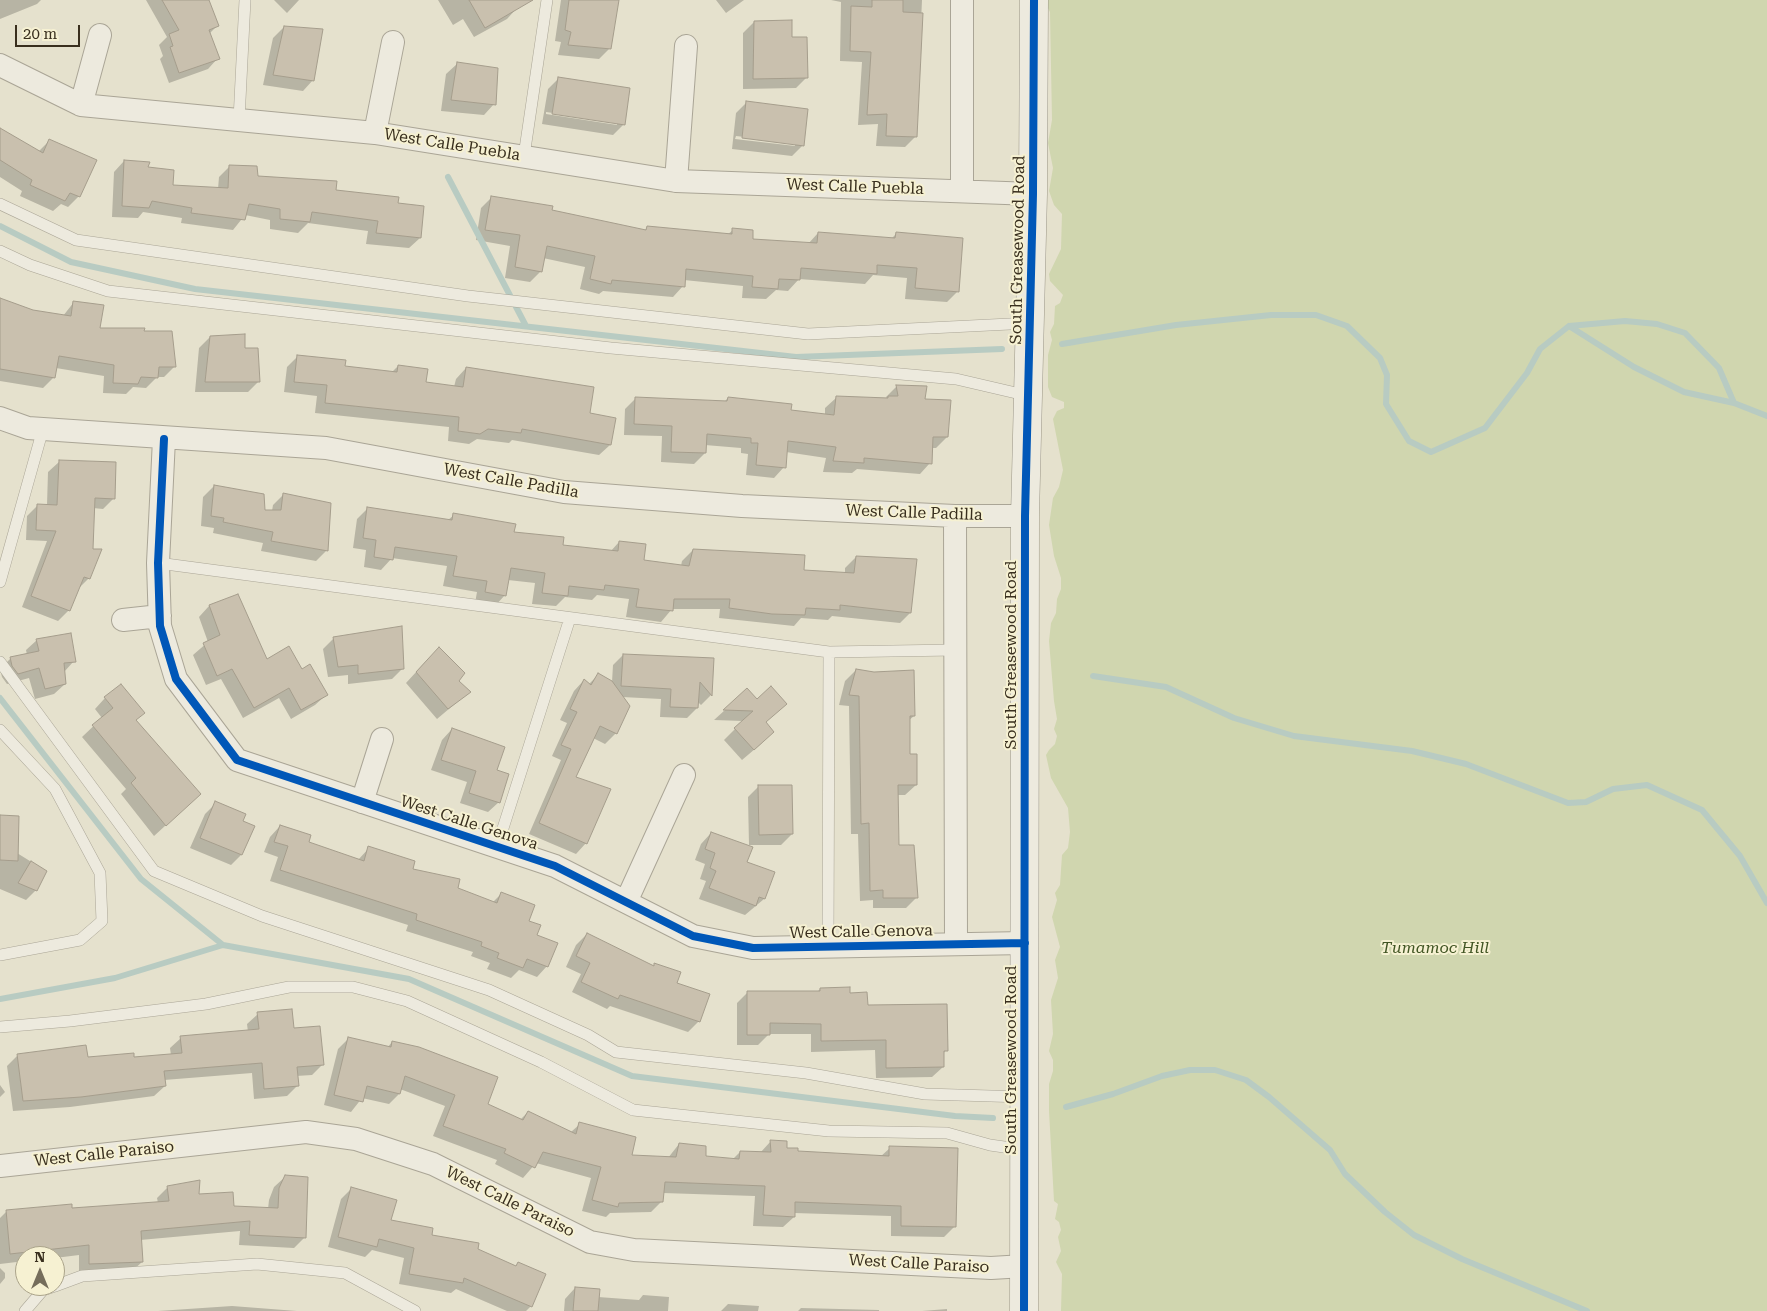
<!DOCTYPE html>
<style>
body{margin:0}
#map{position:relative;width:1767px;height:1311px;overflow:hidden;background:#e5e1cd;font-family:"Roboto Serif",serif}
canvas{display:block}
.north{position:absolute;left:15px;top:1246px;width:50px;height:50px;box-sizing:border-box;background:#f6f1d2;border:1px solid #aaa38a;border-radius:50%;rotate:0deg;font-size:14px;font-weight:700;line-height:20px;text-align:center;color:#392f1e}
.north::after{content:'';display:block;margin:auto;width:18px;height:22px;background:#756d5b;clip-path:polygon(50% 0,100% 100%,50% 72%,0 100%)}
.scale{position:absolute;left:15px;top:25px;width:65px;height:22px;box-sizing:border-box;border:2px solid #392f1e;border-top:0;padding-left:6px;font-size:15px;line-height:18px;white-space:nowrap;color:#392f1e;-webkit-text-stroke:4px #f6f1d2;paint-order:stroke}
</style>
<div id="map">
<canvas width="1767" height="1311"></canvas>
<div class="north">N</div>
<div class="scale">20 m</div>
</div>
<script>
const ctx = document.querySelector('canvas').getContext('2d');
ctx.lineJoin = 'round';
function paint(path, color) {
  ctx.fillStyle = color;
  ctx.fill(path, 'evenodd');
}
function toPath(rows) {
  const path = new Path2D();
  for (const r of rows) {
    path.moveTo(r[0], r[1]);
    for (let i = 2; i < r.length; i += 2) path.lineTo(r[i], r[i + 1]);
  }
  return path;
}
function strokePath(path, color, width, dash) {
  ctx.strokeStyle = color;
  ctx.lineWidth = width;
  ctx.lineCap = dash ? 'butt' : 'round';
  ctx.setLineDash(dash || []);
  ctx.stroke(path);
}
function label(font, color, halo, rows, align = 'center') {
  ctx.font = font + ' "Roboto Serif",serif';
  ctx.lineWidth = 4;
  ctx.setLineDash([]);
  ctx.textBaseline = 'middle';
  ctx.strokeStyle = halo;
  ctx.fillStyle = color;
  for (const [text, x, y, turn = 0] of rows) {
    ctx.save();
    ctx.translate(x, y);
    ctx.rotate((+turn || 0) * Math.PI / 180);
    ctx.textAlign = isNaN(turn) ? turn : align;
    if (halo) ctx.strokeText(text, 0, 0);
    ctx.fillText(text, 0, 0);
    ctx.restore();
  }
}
paint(toPath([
 [1044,0,1767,0,1767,1311,1061,1311,1062,1274,1056,1262,1061,1251,1058,1237,1061,1230,1059,1222,1055,1219,1058,1204,1054,1201,1049,1111,1049,1084,1053,1071,1053,1060,1049,1051,1053,1034,1051,1000,1058,978,1055,960,1060,947,1052,917,1057,900,1055,893,1060,885,1062,855,1068,848,1070,832,1068,808,1051,778,1046,755,1049,750,1055,744,1057,736,1054,729,1057,719,1054,701,1049,641,1051,623,1056,613,1057,599,1061,589,1061,578,1054,556,1049,525,1053,498,1059,487,1063,470,1053,419,1057,411,1064,408,1064,402,1052,397,1048,387,1048,355,1052,340,1050,332,1054,324,1055,306,1060,303,1063,295,1050,281,1049,274,1061,249,1062,214,1054,205,1049,191,1053,168,1048,143,1052,120,1050,12]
]), '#d0d6af');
paint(toPath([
 [0,0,41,0,37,4,0,19],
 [146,0,208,0,217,26,209,34,218,58,208,69,169,83,160,59,163,56,159,45,167,37],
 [274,0,299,0,287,13],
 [438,0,521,0,517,8,507,19,474,37,463,19,453,25],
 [561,0,617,0,609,49,599,59,558,55,561,42,555,41],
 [716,0,744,0,726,13],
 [831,0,922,0,916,136,905,147,876,146,878,124,858,125,862,62,840,61,841,2],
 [754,22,807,77,796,88,743,89,743,33],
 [284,27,313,80,303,91,263,85,273,38],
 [457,64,494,104,484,115,441,111,446,74],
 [558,79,624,124,613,135,542,124,548,89],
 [546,112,617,122,617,125,546,114],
 [747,102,803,145,792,156,732,149,736,113],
 [736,136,795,143,795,146,735,139],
 [0,129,38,152,49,141,79,196,68,207,61,204,53,211,20,196,22,191,0,177],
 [124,161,147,168,172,187,218,189,219,177,230,166,257,177,397,204,420,238,409,248,366,244,368,231,308,223,298,233,270,229,270,220,245,215,233,230,181,223,182,218,143,212,138,218,112,217,114,172],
 [492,197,644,231,647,228,727,235,733,230,751,240,808,244,818,233,891,239,896,234,962,239,957,292,947,302,905,299,907,278,873,275,865,284,799,279,788,291,776,290,766,299,742,298,743,286,684,280,683,286,673,297,603,291,599,294,580,289,585,267,543,258,541,271,530,282,505,278,510,246,476,240,481,208],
 [0,300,33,311,63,316,74,302,99,329,142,332,175,366,164,377,157,377,146,388,133,387,126,394,103,393,104,376,56,368,54,377,43,388,0,381],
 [210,337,258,382,248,392,195,392,199,348],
 [298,356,344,367,392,372,398,366,425,383,454,387,456,379,466,368,588,414,614,419,610,445,599,455,512,440,509,443,477,439,469,444,448,441,449,427,315,413,317,396,284,392,287,367],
 [897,386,923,400,947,437,936,448,931,448,930,463,920,474,857,469,852,473,823,472,826,458,786,452,784,467,774,478,746,475,748,454,741,453,741,448,705,445,705,453,694,464,661,462,662,436,624,435,625,409,636,398,724,402,728,398,790,411,825,415,825,408,836,398,887,399,886,397],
 [59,462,114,498,103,509,93,508,89,578,78,589,69,610,58,621,22,607,47,541,26,540,27,516,38,505,47,505,48,472],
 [214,486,264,511,272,511,273,505,283,495,326,551,316,561,261,551,263,543,213,533,214,528,201,526,203,497],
 [368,508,448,520,454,515,562,547,610,552,619,542,642,561,681,566,682,561,693,550,803,572,845,574,845,568,856,557,910,613,900,623,832,616,828,620,801,618,794,626,719,618,720,609,672,609,661,622,626,617,629,599,597,595,592,600,565,597,556,606,532,604,535,583,508,580,505,595,495,606,475,603,477,592,443,586,447,566,392,558,381,570,364,567,366,550,353,548,357,519],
 [237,595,266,660,302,670,326,695,315,705,291,719,279,698,243,718,221,679,206,685,193,655,208,642,199,617,209,606],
 [334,638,403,668,392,679,348,684,348,675,328,677,323,649],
 [37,640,74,661,64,672,65,684,54,694,35,699,29,678,7,684,2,677,0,669,11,658,27,655,26,650],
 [623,655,713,659,711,695,701,705,698,702,697,708,687,718,660,717,661,699,622,697,616,733,605,744,593,738,574,778,586,843,576,854,529,834,561,760,552,756,567,723,560,720,574,691,584,680,589,684,598,675,612,682,613,665],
 [428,659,469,692,437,719,406,683],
 [856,670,914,716,908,721,909,755,916,785,905,795,897,795,898,847,917,897,906,908,873,908,873,900,860,901,858,834,851,834,849,706,839,705,845,681],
 [747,690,764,723,762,743,742,760,724,740,743,721,714,720],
 [105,698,135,721,200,794,154,836,121,794,126,789,82,737,102,718,95,709],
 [452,729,496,770,499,802,488,812,460,803,467,782,431,770,442,740],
 [758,787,792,834,781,845,749,845,748,797],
 [216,803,242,821,254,826,241,855,231,865,190,848,205,814],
 [0,816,17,853,46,871,36,890,26,900,0,889],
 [280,826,307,842,358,860,369,848,412,870,492,903,502,893,527,922,536,936,547,966,537,977,519,970,511,978,487,969,490,963,471,956,473,952,406,931,408,925,270,881,278,857,264,852,270,837],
 [711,833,746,863,764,899,745,915,699,899,706,881,700,879,705,864,695,860,701,844],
 [587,934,653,967,655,965,676,984,699,1021,688,1032,610,1006,607,1009,572,992,581,974,566,967,576,945],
 [820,989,849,994,866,1006,946,1050,943,1054,943,1067,932,1077,876,1078,875,1050,811,1052,811,1034,769,1034,758,1045,737,1045,737,1003,748,992,817,992],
 [258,1014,293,1029,323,1064,312,1075,296,1076,297,1086,287,1096,254,1099,252,1073,164,1080,165,1086,154,1096,70,1107,13,1111,7,1066,18,1055,87,1059,133,1059,171,1055,170,1048,181,1038,248,1032,247,1024],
 [349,1038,387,1048,392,1042,486,1104,520,1120,528,1112,571,1132,580,1124,630,1156,668,1158,679,1144,705,1157,732,1160,740,1152,760,1153,771,1141,796,1152,880,1157,890,1148,955,1226,944,1237,891,1236,891,1216,794,1213,794,1217,783,1227,753,1226,755,1196,663,1193,661,1202,651,1212,610,1213,606,1217,582,1211,591,1178,536,1163,523,1178,495,1164,497,1160,433,1136,445,1106,400,1089,399,1094,389,1104,362,1098,351,1112,324,1105,338,1049],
 [0,1085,5,1092,0,1097],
 [285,1177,305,1237,294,1248,239,1245,240,1231,140,1240,142,1262,131,1272,79,1275,79,1255,55,1258,25,1256,25,1261,0,1264,0,1218,6,1212,71,1210,158,1203,157,1198,168,1187,232,1207,268,1209,269,1200,274,1187],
 [351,1189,390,1221,430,1236,477,1250,515,1267,518,1263,531,1306,526,1311,507,1311,456,1289,451,1293,399,1284,404,1258,372,1250,365,1257,328,1247,341,1199],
 [0,1268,5,1273,5,1278,0,1284],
 [575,1288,598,1297,639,1300,643,1295,669,1297,668,1311,564,1311,565,1299],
 [728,1304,759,1306,758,1311,721,1311],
 [232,1306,297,1311,158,1311],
 [801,1308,879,1310,879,1311,798,1311],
 [947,1309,947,1311,922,1311]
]), '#0003');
strokePath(toPath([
 [448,177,526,326],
 [0,226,71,262,195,289,796,357,1002,349],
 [1569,326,1634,367,1684,392,1734,403],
 [1062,344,1176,325,1271,315,1316,315,1347,326,1380,358,1387,375,1386,404,1409,441,1431,452,1485,428,1527,373,1540,349,1569,326,1625,321,1657,324,1685,333,1719,368,1734,403,1767,416],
 [1093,676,1166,687,1234,718,1294,736,1412,751,1466,764,1568,803,1586,802,1613,789,1647,785,1702,810,1740,856,1767,903],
 [0,698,141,879,223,945],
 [0,999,115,978,223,945,409,979,632,1076,955,1116,993,1118],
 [1066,1107,1113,1094,1162,1076,1190,1070,1215,1070,1246,1080,1269,1097,1330,1150,1345,1174,1385,1212,1414,1235,1462,1259,1587,1311]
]), '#b8cbc2', 6);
const building = toPath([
 [162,0,209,0,219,26,209,30,220,59,179,73,170,47,173,46,169,34,179,30,162,0],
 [469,0,533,0,485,28,469,0],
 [569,0,619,0,611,49,568,45,571,32,565,30,569,0],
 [872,0,903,0,903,12,923,13,917,137,886,136,887,114,867,115,871,52,850,51,851,6,872,7,872,0],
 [792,20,792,37,807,37,808,78,753,79,754,21,792,20],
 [284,26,323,29,314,81,273,75,284,26],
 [457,62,498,68,496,105,451,100,457,62],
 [558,77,630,88,625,125,552,114,558,77],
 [746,101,808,109,804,146,742,138,746,101],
 [0,128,43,153,49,139,97,160,80,197,70,193,65,201,30,185,32,180,0,160,0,128],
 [124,160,150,162,148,167,174,170,173,185,228,188,229,165,257,166,258,176,337,181,336,190,399,197,398,203,424,206,421,238,376,233,378,221,312,212,310,222,280,219,280,209,249,204,245,220,191,213,192,208,152,201,149,208,122,206,124,160],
 [491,196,553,206,552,210,646,230,647,226,732,234,732,228,753,230,753,239,817,243,818,232,895,238,896,232,963,238,959,292,915,288,917,268,877,265,877,274,801,268,800,280,779,279,778,289,752,287,753,276,686,269,685,287,612,280,611,284,590,279,595,256,547,246,542,272,515,267,520,235,485,230,491,196],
 [0,298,33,310,71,316,73,301,104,305,100,328,145,328,144,331,172,331,176,367,159,367,158,378,141,377,138,384,113,383,114,365,59,356,55,378,0,369,0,298],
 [245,334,245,348,258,348,260,382,205,382,210,336,245,334],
 [297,355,346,360,345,366,397,372,398,365,428,369,426,382,463,387,466,367,594,387,590,413,616,418,611,445,522,429,521,433,488,429,480,434,458,431,459,417,325,403,327,385,294,382,297,355],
 [896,385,927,386,925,399,951,400,948,437,933,437,932,464,864,458,864,463,833,461,836,447,788,441,786,468,756,465,758,443,751,443,751,438,707,434,706,453,671,452,672,426,634,424,635,397,727,401,728,397,792,404,791,410,834,415,836,396,888,398,888,396,898,396,896,385],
 [59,460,116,462,115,499,95,498,93,549,102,549,90,579,84,577,70,611,31,596,56,531,36,530,37,504,57,505,59,460],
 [214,485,264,494,265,510,281,510,283,493,331,503,328,551,271,541,273,532,223,522,224,518,211,516,214,485],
 [367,507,452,520,453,513,516,524,514,532,564,537,563,545,618,551,619,541,646,544,644,560,689,566,693,549,805,555,804,570,854,573,856,556,917,559,911,613,840,605,840,610,806,608,805,615,772,614,729,608,730,599,674,599,673,611,636,607,639,589,605,585,604,590,569,586,568,596,542,593,545,573,511,568,506,596,485,592,487,581,453,576,457,556,395,547,393,560,374,557,376,540,363,538,367,507],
 [238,594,267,659,289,646,302,669,310,664,328,695,301,710,289,688,254,708,232,669,217,676,203,643,220,635,209,605,238,594],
 [402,626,404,669,358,674,358,665,338,667,333,637,402,626],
 [71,633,76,662,64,663,66,684,45,689,39,668,18,674,12,666,10,657,39,651,36,639,71,633],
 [439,647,465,673,459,681,471,692,448,709,416,672,439,647],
 [623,654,714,658,712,696,700,682,698,708,670,707,671,689,621,686,623,654],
 [856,669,874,672,914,670,915,716,910,716,910,754,917,754,917,785,898,785,899,845,914,845,918,898,883,898,883,890,870,891,869,823,861,824,859,696,849,695,856,669],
 [598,673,612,681,630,706,617,734,600,726,576,777,611,789,587,844,539,823,571,749,561,745,577,712,570,709,584,679,591,685,598,673],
 [121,684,145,713,136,720,201,794,166,826,131,783,136,778,92,725,113,708,104,697,121,684],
 [771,686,787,704,766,722,774,732,754,750,734,728,753,711,723,710,747,688,757,699,771,686],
 [452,728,505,747,497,770,509,774,500,803,469,793,476,771,441,760,452,728],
 [758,785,792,785,793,834,759,835,758,785],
 [215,801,246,814,243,821,255,826,242,855,200,838,215,801],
 [0,815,19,816,18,861,0,860,0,815],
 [280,825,311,835,309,842,364,861,368,846,415,861,413,869,460,879,458,888,497,903,501,892,535,905,529,921,541,925,537,935,558,943,548,967,527,959,523,968,497,958,499,953,481,946,482,942,416,920,417,914,280,870,288,846,274,842,280,825],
 [711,832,753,847,747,862,775,872,765,899,759,897,756,906,709,888,716,871,710,868,715,853,705,849,711,832],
 [31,861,47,871,37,891,18,883,31,861],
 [587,933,654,966,654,963,681,972,677,983,710,994,700,1022,620,995,618,999,581,982,590,963,576,956,587,933],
 [850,987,850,993,867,992,868,1005,947,1004,948,1051,944,1051,944,1067,886,1068,886,1040,821,1041,821,1024,770,1023,770,1035,747,1035,747,991,820,991,820,988,850,987],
 [292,1009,294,1028,320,1026,324,1065,297,1067,299,1086,264,1089,262,1063,164,1071,166,1086,81,1097,23,1101,17,1054,86,1045,88,1057,134,1053,134,1057,182,1053,180,1036,259,1029,257,1012,292,1009],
 [348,1037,391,1047,392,1041,419,1047,498,1077,488,1104,523,1120,528,1111,576,1134,579,1122,636,1137,632,1155,676,1157,679,1143,706,1146,706,1156,739,1159,740,1151,771,1152,770,1140,787,1141,787,1148,798,1148,798,1151,889,1156,889,1146,958,1148,956,1227,901,1226,901,1206,795,1202,795,1217,763,1215,765,1186,665,1182,663,1202,619,1203,618,1207,592,1200,601,1167,543,1152,535,1168,504,1153,506,1149,443,1126,455,1095,405,1076,400,1094,367,1086,363,1102,334,1095,348,1037],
 [285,1175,308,1177,306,1238,249,1235,250,1221,141,1231,143,1262,89,1264,89,1245,10,1254,6,1210,72,1204,72,1208,169,1201,167,1186,200,1180,199,1194,233,1192,234,1206,278,1208,279,1188,285,1175],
 [351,1187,397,1200,391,1220,433,1228,432,1235,479,1243,478,1249,516,1266,518,1262,546,1274,532,1307,464,1278,463,1283,409,1274,414,1248,379,1239,377,1247,338,1237,351,1187],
 [575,1287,600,1289,598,1311,573,1311,575,1287]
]);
paint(building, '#c9c0ae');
strokePath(building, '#a59d8c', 1);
const lane = toPath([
 [239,120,245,0],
 [524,156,547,0],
 [0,204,76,240,468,296,808,334,1030,323],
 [0,251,30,265,108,291,611,348,956,379,1029,396],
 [158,563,829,652],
 [0,582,43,429],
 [0,662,154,871,262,916,489,990,588,1035,616,1052,806,1073,925,1094,1024,1097],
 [0,730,55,789,100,873,102,921,80,940,0,955],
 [497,847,570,618],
 [828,946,829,652,955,650],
 [0,1027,70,1021,206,1004,289,987,353,987,407,1001,541,1062,633,1110,829,1131,947,1133,990,1145,1025,1150],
 [55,1286,82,1276,257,1264,345,1273,415,1311],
 [25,1311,43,1290,55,1286]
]);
const street = toPath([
 [962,0,962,191],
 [0,65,81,105,375,133,676,181,1033,194],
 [81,105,100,35],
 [375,133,393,42],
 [676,181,686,46],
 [0,418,28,428,326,448,564,492,742,506,955,516,1025,516],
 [164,439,158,563,160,626,176,679,237,760,555,866,693,936,753,948,1025,943],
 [955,516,956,944],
 [123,620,160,616],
 [362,802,382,739],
 [626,902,684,775],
 [0,1166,306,1132,356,1139,433,1164,590,1242,634,1250,991,1268,1024,1266]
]);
const secondary = toPath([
 [1024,1311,1025,516,1033,194,1034,0]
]);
strokePath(lane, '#aaa596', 12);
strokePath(street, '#aaa596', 24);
strokePath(secondary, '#9a9586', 29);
strokePath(lane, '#edeade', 11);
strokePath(street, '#edeade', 22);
strokePath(secondary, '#edeade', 28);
strokePath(toPath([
 [164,439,158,563,160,626,176,679,237,760,555,866,693,936,753,948,1025,943],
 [1024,1311,1025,516,1033,194,1034,0]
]), '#0057b8', 8);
label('16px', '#392f1e', '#f6f1d2', [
 ["West Calle Puebla",452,145,9],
 ["West Calle Puebla",855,187,2],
 ["South Greasewood Road",1018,250,-89],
 ["West Calle Padilla",511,481,10],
 ["West Calle Padilla",914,513,2],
 ["South Greasewood Road",1011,655,-90],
 ["West Calle Genova",469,823,18],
 ["West Calle Genova",861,932,-1],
 ["South Greasewood Road",1011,1060,-90],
 ["West Calle Paraiso",104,1154,-6],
 ["West Calle Paraiso",510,1202,26],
 ["West Calle Paraiso",919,1264,3]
]);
label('italic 16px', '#425624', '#f6f1d2', [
 ["Tumamoc Hill",1435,948]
]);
</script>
